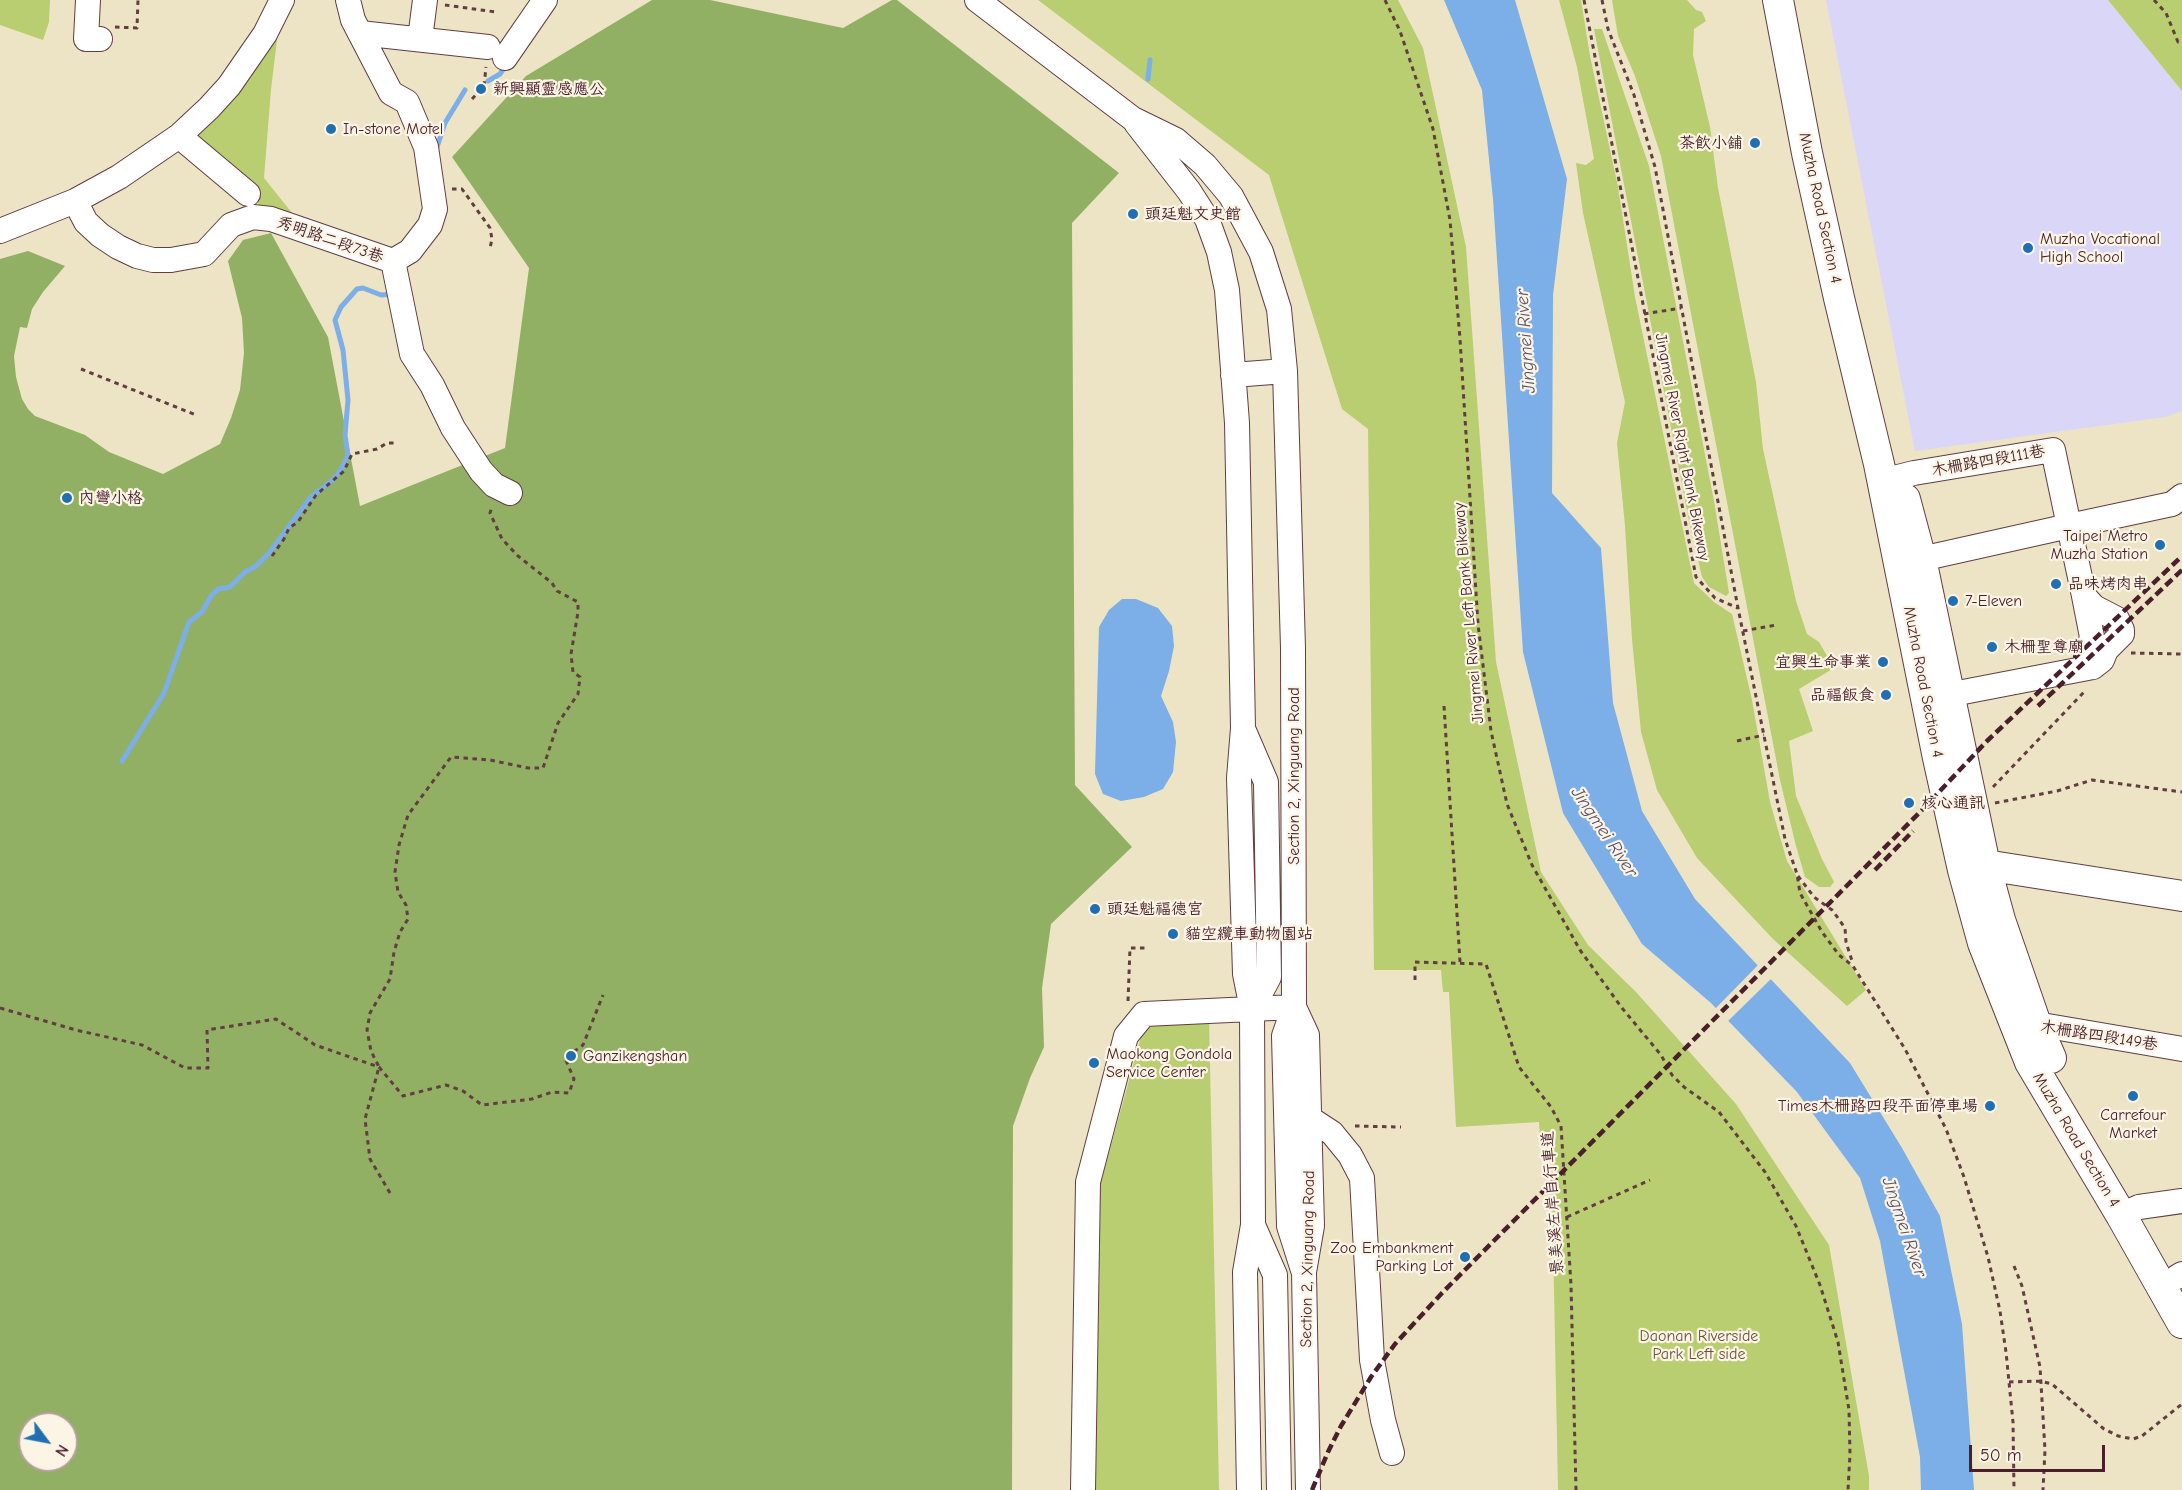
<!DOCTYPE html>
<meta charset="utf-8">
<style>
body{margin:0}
#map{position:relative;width:2182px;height:1490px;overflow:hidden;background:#ece4c4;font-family:"Comic Neue",sans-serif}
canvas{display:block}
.north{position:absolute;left:18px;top:1412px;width:60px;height:60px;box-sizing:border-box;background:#fcf5e5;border:2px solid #b59f9b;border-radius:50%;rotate:122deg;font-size:16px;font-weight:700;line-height:24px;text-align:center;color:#4a1f2b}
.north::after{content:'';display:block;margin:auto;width:21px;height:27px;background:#1f6fb2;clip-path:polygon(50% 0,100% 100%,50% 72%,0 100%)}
.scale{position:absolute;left:1969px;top:1445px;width:136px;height:27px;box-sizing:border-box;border:3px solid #4a1f2b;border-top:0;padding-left:8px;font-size:18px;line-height:21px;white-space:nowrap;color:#4a1f2b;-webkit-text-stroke:4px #fcf5e5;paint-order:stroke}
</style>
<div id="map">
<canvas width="2182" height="1490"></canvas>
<div class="north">N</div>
<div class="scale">50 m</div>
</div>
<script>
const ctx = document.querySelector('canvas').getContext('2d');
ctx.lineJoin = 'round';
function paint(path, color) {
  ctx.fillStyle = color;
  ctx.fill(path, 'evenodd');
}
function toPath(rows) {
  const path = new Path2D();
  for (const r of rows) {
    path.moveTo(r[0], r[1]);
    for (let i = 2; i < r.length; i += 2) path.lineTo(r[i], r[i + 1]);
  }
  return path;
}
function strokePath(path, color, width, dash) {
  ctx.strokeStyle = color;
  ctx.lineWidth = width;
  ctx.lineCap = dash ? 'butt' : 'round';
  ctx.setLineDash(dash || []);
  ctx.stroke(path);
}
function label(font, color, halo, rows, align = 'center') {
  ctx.font = font + ' "Comic Neue","LXGW WenKai TC",sans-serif';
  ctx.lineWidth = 4.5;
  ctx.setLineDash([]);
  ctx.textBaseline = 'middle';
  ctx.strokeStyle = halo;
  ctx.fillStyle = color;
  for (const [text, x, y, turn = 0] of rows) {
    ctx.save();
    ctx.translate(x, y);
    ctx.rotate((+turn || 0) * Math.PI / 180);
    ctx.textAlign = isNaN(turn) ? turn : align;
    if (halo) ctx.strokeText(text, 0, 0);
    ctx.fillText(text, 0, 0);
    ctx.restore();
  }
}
paint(toPath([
 [1826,0,2108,0,2182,91,2182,411,2165,417,1915,451]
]), '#dad6f7');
paint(toPath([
 [0,0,50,0,49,22,43,40,0,25],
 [1038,0,1398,0,1423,48,1466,247,1496,662,1541,872,1588,945,1636,992,1736,1104,1829,1245,1869,1476,1869,1490,1558,1490,1551,1139,1540,1139,1539,1122,1456,1127,1449,992,1443,992,1441,970,1374,970,1368,429,1342,409,1269,175],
 [1559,0,1581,0,1590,56,1618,187,1635,297,1694,583,1714,602,1732,614,1752,700,1770,802,1787,861,1866,990,1847,1006,1773,939,1697,858,1657,790,1641,732,1632,639,1625,526,1617,443,1625,402,1583,213,1576,163,1586,165,1594,159,1577,67],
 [1612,0,1687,0,1696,10,1702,12,1706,21,1694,29,1693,55,1710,127,1718,188,1756,382,1763,449,1796,601,1807,634,1819,642,1834,668,1799,689,1813,731,1789,741,1796,796,1822,859,1834,882,1830,887,1819,887,1805,877,1796,846,1780,780,1661,156,1635,76,1618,36],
 [2108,0,2182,0,2182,91],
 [1594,29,1602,29,1649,166,1714,501,1729,593,1726,596,1709,587,1702,577,1689,521],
 [278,32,271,89,264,178,296,218,260,211,255,190,192,140,210,123,250,78],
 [1157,1018,1209,1018,1219,1490,1090,1490,1098,1193,1142,1033]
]), '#b9cd71');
paint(toPath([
 [652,0,710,0,843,28,892,0,897,0,1119,173,1072,223,1075,785,1132,847,1051,924,1042,988,1044,1047,1030,1078,1013,1126,1012,1490,0,1490,0,259,28,251,65,266,43,292,32,309,27,328,20,327,14,356,16,377,22,399,28,409,35,416,85,435,109,452,163,474,220,444,231,418,240,390,244,353,242,318,228,261,243,240,271,233,328,337,360,506,505,448,529,268,452,157,526,76],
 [30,1424,66,1424,66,1460,30,1460]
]), '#92b063');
paint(toPath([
 [1444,0,1515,0,1567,179,1553,295,1552,493,1601,548,1613,703,1642,811,1695,899,1850,1063,1902,1148,1940,1216,1962,1324,1974,1490,1921,1490,1920,1457,1880,1241,1860,1178,1797,1092,1711,1003,1642,944,1563,813,1523,652,1493,199,1482,90],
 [1122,599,1136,599,1158,608,1172,626,1174,646,1169,671,1161,696,1173,722,1176,742,1173,772,1163,789,1144,797,1121,801,1103,794,1095,774,1099,627,1109,610]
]), '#7caee8');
paint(toPath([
 [1760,963,1773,977,1726,1023,1714,1010]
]), '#ece4c4');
strokePath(toPath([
 [1148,79,1150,60],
 [488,81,500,74,504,68],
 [436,150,445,123,465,90],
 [122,761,164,693,189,622,202,612,211,596,218,589,230,587,245,572,256,566,269,553,311,497,335,478,342,468,348,455,345,435,348,400,343,350,335,320,341,307,357,289,363,288,381,295,394,294]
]), '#7caee8', 5);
const minor = toPath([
 [88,0,86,39,100,39],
 [348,0,353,20,391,93,407,102,426,147,435,209,430,225,410,251,393,261],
 [977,0,1133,119,1176,140,1205,165,1231,196,1261,252,1279,309,1285,371,1293,648,1294,1007,1307,1035,1312,1226,1304,1272,1308,1490],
 [360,33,488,47],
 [420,39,425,0],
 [505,58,545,0],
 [1136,123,1189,191,1207,219,1219,252,1227,290,1237,423,1243,728,1239,778,1245,974,1252,1009,1253,1225,1245,1272,1249,1490],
 [179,136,248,194],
 [75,201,86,222,100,235,118,247,137,256,153,260,171,260,204,254,231,225,253,217,271,219,393,261,412,354,432,385,453,428,481,471,494,485,510,493],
 [0,231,75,201,119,177,179,136,209,108,229,86,265,34,282,0],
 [1233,375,1285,371],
 [1882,481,1914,473,2053,450,2069,526,2172,504,2182,496],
 [1921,559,2069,526,2084,596,2092,637,2086,657,2088,664,2093,667,2102,660,2106,650,2122,634,2122,630,2117,619,2094,607,2084,596],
 [1932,698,2093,667],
 [1244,731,1266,782,1269,977,1252,1009],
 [1294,1007,1284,1036,1289,1226,1303,1270],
 [2022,1028,2036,1024,2182,1049],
 [1309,1118,1332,1133,1350,1155,1362,1178,1372,1360,1383,1420,1392,1453],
 [2121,1215,2139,1207,2182,1201],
 [1253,1225,1275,1275,1279,1490],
 [2177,1277,2182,1274],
 [1083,1490,1088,1182,1126,1036,1144,1014,1294,1007]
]);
const major = toPath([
 [1778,0,1807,153,1839,298,1879,464,1938,758,1963,870,1983,943,2030,1062,2121,1215,2182,1323],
 [1905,499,1921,559,1985,865,2000,920,2036,1024,2051,1058],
 [1969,869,1985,865,2182,896]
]);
strokePath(minor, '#623d42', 26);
strokePath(major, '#623d42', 32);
strokePath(toPath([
 [1385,0,1400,31,1433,129,1450,220,1460,339,1478,624,1491,731,1507,804,1532,865,1580,950,1622,1008,1661,1055,1672,1075,1684,1087,1719,1112,1765,1172,1796,1226,1820,1285,1838,1342,1849,1410,1850,1454,1848,1490],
 [1584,0,1696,577,1715,598,1738,608],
 [1602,0,1608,29,1634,95,1655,167,1738,608,1785,839,1797,874,1800,893,1822,932,1839,955,1853,966,1905,1049,1946,1129,1964,1177,1988,1257,2000,1311,2006,1352,2013,1422,2014,1490],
 [2154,0,2166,13,2178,42,2182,40],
 [445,5,496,12],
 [115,27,137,28,138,0],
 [472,99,484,86,486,67],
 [452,189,462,189,490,228,492,239,490,248],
 [1644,314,1681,308],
 [81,369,196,415],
 [272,556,284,539,289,528,298,522,316,495,344,471,352,454,377,449,387,443,396,443],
 [1743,631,1776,625],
 [2131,653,2182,654],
 [1444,706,1460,962],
 [1737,741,1764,735],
 [1993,787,2086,690],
 [1995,803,2057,791,2092,780,2182,792],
 [1798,876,1814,897,1832,910,1838,918,1845,928,1846,942,1853,964],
 [1415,980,1415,962,1486,964,1519,1067,1551,1107,1561,1126,1571,1285,1576,1490],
 [1128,1001,1130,948,1148,948],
 [0,1008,76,1030,142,1045,185,1068,208,1068,207,1030,276,1019,315,1045,379,1067,403,1096,446,1085,463,1091,482,1105,532,1099,552,1092,569,1093,574,1079,565,1058,583,1045,603,995],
 [1355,1126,1401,1127],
 [390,1193,370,1159,365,1119,379,1067,371,1051,367,1030,370,1013,390,979,394,952,400,932,408,919,406,905,398,892,395,872,399,845,408,815,451,757,490,760,528,768,543,768,558,723,578,694,580,677,573,672,571,654,578,612,578,602,557,591,552,583,518,556,502,539,490,513,492,507],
 [1567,1217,1650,1180],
 [2014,1266,2022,1286,2040,1367,2045,1450,2043,1490],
 [2009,1382,2040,1381,2052,1384,2104,1429,2118,1436,2133,1439,2142,1436,2182,1404]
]), '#623d42', 3, [4.5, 4.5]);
strokePath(minor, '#fff', 24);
strokePath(major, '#fff', 30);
strokePath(toPath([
 [2038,706,2182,570],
 [1875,870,1913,831],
 [1312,1490,1328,1452,1341,1426,1371,1377,1395,1344,1442,1293,1922,810,1987,741,2182,556]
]), '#4a1f2b', 4.5, [9, 4.5]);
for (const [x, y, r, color] of [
 [481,89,6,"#1f6fb2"],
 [331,129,6,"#1f6fb2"],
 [1755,143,6,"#1f6fb2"],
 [1133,214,6,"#1f6fb2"],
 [2028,248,6,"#1f6fb2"],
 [67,498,6,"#1f6fb2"],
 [2160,545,6,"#1f6fb2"],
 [2056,584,6,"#1f6fb2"],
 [1953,601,6,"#1f6fb2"],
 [1992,647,6,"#1f6fb2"],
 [1883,662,6,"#1f6fb2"],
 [1886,695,6,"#1f6fb2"],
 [1909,803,6,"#1f6fb2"],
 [1095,909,6,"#1f6fb2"],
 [1173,934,6,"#1f6fb2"],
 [571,1056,6,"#1f6fb2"],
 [1094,1063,6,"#1f6fb2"],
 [2133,1096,6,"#1f6fb2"],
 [1990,1106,6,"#1f6fb2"],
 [1465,1257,6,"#1f6fb2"]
]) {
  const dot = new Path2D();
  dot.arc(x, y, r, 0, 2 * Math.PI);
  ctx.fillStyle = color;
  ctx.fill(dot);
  strokePath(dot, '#fcf5e5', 2);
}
label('16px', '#4a1f2b', '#fcf5e5', [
 ["新興顯靈感應公",493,89],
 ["In-stone Motel",343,129],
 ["茶飲小舖",1743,143,"right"],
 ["頭廷魁文史館",1145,214],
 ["Muzha Vocational",2040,239],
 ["High School",2040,257],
 ["內彎小格",79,498],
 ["Taipei Metro",2148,536,"right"],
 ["Muzha Station",2148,554,"right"],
 ["品味烤肉串",2068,584],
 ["7-Eleven",1965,601],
 ["木柵聖尊廟",2004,647],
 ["宜興生命事業",1871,662,"right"],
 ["品福飯食",1874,695,"right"],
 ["核心通訊",1921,803],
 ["頭廷魁福德宮",1107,909],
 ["貓空纜車動物園站",1185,934],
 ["Maokong Gondola",1106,1054],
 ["Service Center",1106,1072],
 ["Ganzikengshan",583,1056],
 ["Times木柵路四段平面停車場",1978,1106,"right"],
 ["Carrefour",2133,1115,"center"],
 ["Market",2133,1133,"center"],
 ["Zoo Embankment",1453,1248,"right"],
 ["Parking Lot",1453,1266,"right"]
], 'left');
label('16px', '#4a1f2b', '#fcf5e5', [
 ["Muzha Road Section 4",1820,208,78],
 ["秀明路二段73巷",330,240,19],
 ["Jingmei River Right Bank Bikeway",1682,447,79],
 ["木柵路四段111巷",1988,461,-10],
 ["Jingmei River Left Bank Bikeway",1469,613,-95],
 ["Muzha Road Section 4",1923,682,79],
 ["Section 2, Xinguang Road",1294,776,-90],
 ["木柵路四段149巷",2099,1036,9],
 ["Muzha Road Section 4",2076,1140,59],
 ["景美溪左岸自行車道",1553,1203,-94],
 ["Section 2, Xinguang Road",1308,1259,-89]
]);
label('16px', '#6b5340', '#fcf5e5', [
 ["Daonan Riverside",1699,1336],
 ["Park Left side",1699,1354]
]);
label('italic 18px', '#5c516d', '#fcf5e5', [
 ["Jingmei River",1526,341,-94],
 ["Jingmei River",1604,832,56],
 ["Jingmei River",1904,1227,71]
]);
</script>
